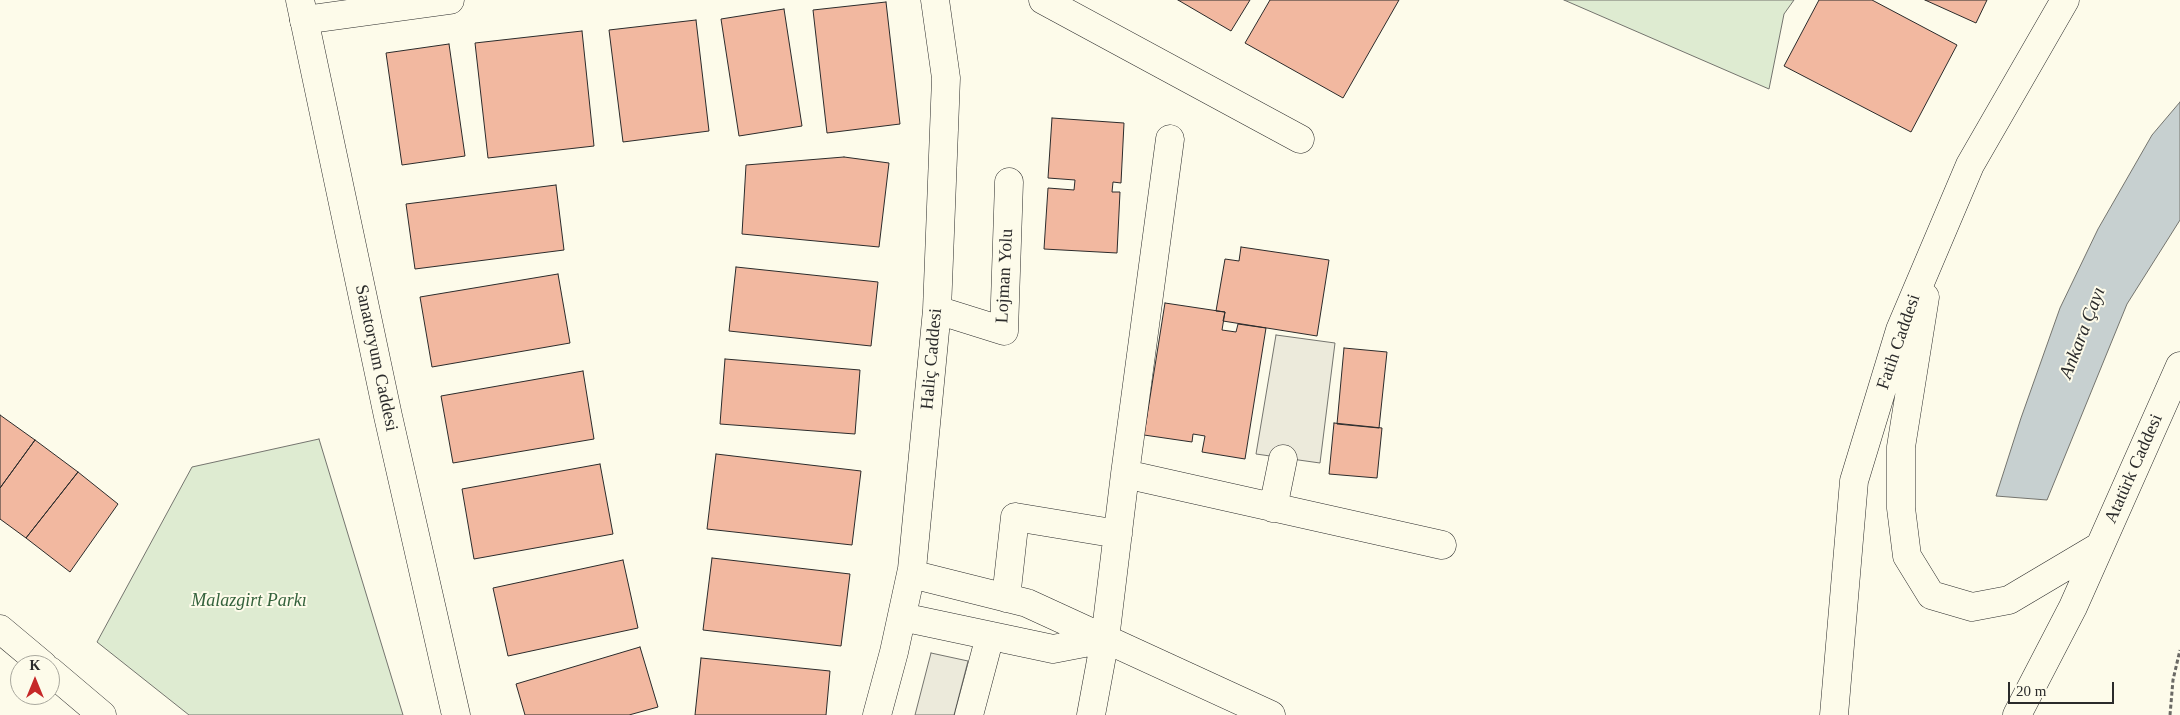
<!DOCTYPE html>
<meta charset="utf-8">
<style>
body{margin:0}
#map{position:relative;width:2180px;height:715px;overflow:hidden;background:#fdfbea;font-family:"Times New Roman",serif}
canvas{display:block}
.north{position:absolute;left:10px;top:655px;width:50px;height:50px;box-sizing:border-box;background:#fdfbea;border:1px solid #a9a89e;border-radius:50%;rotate:0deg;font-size:14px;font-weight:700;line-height:20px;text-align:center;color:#2b2b2b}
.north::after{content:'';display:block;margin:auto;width:18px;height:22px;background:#c62828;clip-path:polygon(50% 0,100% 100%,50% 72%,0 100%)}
.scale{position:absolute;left:2008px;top:682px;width:106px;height:22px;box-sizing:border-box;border:2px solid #2b2b2b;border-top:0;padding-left:6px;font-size:15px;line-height:18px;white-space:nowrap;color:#2b2b2b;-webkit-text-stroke:4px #fdfbea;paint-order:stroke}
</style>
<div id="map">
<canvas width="2180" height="715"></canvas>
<div class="north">K</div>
<div class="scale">20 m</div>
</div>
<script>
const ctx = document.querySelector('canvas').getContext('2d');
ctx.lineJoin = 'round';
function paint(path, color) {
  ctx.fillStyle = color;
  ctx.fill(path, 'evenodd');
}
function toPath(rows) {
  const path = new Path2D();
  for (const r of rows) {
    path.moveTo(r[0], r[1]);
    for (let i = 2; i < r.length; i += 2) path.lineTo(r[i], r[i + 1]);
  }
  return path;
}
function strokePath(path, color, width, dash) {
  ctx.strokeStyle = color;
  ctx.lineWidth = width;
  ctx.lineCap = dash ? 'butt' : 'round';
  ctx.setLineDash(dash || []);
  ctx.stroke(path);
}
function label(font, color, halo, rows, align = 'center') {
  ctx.font = font + ' "Times New Roman",serif';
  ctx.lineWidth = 4;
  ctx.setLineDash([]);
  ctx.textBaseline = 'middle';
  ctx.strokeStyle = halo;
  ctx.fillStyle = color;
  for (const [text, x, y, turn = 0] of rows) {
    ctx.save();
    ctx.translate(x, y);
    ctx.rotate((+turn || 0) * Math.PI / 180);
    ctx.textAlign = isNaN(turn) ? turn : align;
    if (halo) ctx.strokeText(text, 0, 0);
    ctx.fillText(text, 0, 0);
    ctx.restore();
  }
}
const green = toPath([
 [1564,0,1794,0,1784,14,1769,89,1564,0],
 [319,439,403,715,189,715,97,642,192,467,319,439]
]);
paint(green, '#deebd1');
strokePath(green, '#74746e', 1);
const parking = toPath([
 [1276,335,1335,343,1320,463,1256,454,1276,335],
 [931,653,968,661,954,715,915,715,931,653]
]);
paint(parking, '#eceadb');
strokePath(parking, '#74746e', 1);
const water = toPath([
 [2180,102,2180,220,2127,304,2047,500,1996,496,2021,418,2060,308,2098,229,2152,135,2180,102]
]);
paint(water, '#c7d0d0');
strokePath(water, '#74746e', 1);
const building = toPath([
 [1178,0,1250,0,1231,31,1178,0],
 [1270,0,1399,0,1343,98,1245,43,1270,0],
 [1819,0,1872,0,1957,45,1911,132,1784,66,1819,0],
 [1925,0,1987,0,1976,23,1925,0],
 [886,2,900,124,827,133,813,10,886,2],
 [784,9,802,126,739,136,721,19,784,9],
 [696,20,709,131,623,142,609,30,696,20],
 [582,31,594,146,488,158,475,43,582,31],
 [449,44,465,156,402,165,386,53,449,44],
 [1052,118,1124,123,1121,183,1113,182,1112,192,1120,192,1117,253,1044,249,1048,188,1074,190,1075,180,1048,178,1052,118],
 [844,157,889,163,879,247,742,234,746,165,844,157],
 [556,185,564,250,415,269,406,204,556,185],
 [1241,247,1329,260,1317,336,1223,321,1225,312,1216,311,1225,259,1239,261,1241,247],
 [736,267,878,282,871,346,729,331,736,267],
 [558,274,570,343,432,367,420,297,558,274],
 [1165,303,1225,312,1222,330,1236,332,1238,324,1266,328,1245,459,1202,452,1205,436,1193,434,1192,442,1144,435,1165,303],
 [1344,348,1387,352,1379,428,1337,424,1344,348],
 [725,359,860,370,855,434,720,424,725,359],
 [583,371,594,439,453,463,441,396,583,371],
 [0,415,35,440,0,488,0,415],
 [1334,423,1382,428,1377,478,1329,474,1334,423],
 [35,440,78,472,26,538,0,519,0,488,35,440],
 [716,454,861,471,852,545,707,529,716,454],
 [600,464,613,534,474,559,462,489,600,464],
 [78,472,118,504,70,572,26,538,78,472],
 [712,558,850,574,841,646,703,630,712,558],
 [623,560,638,628,508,656,493,588,623,560],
 [640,647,658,707,629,715,525,715,516,684,640,647],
 [701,658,830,671,826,715,695,715,701,658]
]);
paint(building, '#f2b8a0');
strokePath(building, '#2b2b2b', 1);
const minor = toPath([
 [1043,0,1300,139],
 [304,20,450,0],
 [937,310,1004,331,1009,182],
 [1125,474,1442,545],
 [1273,508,1283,459],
 [911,574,1027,603,1271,715],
 [1006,598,1015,517,1118,534],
 [902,617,1053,649,1105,639],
 [0,629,43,665],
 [50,671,102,715],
 [877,715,894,652,912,569,937,310,946,78,935,0],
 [969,715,990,636],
 [1091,715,1105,639,1125,474,1170,139]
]);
const secondary = toPath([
 [300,0,388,416,456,715]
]);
const primary = toPath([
 [1925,297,1901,447,1901,508,1907,556,1931,595,1972,607,2009,600,2100,546],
 [1834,715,1854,481,1900,330,1970,165,2065,0],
 [2017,715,2073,607,2180,366]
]);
strokePath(minor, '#2b2b2b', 29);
strokePath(secondary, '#2b2b2b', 29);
strokePath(primary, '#2b2b2b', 29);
strokePath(toPath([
 [2170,715,2173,680,2180,650]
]), '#6a6964', 3, [4, 2.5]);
strokePath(minor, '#fdfbea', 28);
strokePath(secondary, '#fdfbea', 28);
strokePath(primary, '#fdfbea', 28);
label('18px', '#2b2b2b', '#fdfbea', [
 ["Lojman Yolu",1005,276,-87],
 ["Fatih Caddesi",1899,342,-71],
 ["Sanatoryum Caddesi",376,358,78],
 ["Haliç Caddesi",932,359,-85],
 ["Atatürk Caddesi",2134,469,-66]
]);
label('italic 18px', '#34623c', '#fdfbea', [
 ["Malazgirt Parkı",249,601]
]);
label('italic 19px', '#2b2b2b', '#fdfbea', [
 ["Ankara Çayı",2083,333,-69]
]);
</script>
